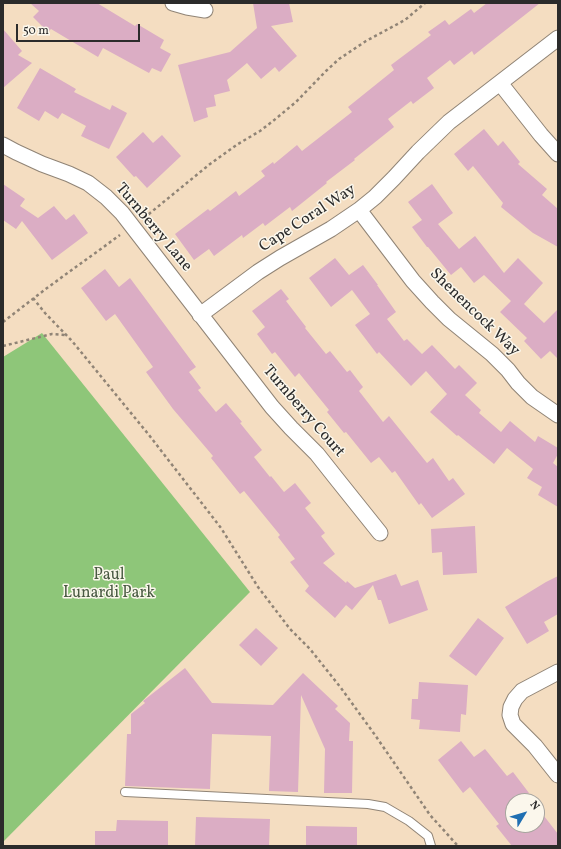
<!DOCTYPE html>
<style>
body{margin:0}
#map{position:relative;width:561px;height:849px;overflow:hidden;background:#f4ddc1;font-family:Vollkorn,serif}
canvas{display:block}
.frame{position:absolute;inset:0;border:4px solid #2b2b2b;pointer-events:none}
.north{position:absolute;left:505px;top:793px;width:40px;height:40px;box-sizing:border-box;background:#fbf7ec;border:1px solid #a8a59f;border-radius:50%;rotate:52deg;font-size:11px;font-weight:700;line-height:16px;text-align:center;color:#2b2b2b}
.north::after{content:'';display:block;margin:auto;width:14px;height:18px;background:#1f6fb2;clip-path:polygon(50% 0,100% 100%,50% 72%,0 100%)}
.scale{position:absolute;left:16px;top:24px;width:124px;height:18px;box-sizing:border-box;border:2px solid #2b2b2b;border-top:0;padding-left:5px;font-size:12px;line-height:14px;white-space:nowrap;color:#2b2b2b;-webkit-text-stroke:3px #fbf7ec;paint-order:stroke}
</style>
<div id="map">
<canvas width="561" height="849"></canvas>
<div class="frame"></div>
<div class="north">N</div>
<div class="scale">50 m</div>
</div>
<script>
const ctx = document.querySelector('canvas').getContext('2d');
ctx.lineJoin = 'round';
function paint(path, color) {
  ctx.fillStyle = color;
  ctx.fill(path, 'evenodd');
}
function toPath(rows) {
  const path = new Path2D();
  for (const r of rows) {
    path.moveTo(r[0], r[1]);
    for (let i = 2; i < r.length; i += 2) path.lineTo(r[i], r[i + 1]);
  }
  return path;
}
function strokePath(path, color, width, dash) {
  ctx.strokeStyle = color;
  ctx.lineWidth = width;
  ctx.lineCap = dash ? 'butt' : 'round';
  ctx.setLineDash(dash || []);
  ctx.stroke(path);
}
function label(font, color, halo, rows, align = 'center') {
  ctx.font = font + ' Vollkorn,serif';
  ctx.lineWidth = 3;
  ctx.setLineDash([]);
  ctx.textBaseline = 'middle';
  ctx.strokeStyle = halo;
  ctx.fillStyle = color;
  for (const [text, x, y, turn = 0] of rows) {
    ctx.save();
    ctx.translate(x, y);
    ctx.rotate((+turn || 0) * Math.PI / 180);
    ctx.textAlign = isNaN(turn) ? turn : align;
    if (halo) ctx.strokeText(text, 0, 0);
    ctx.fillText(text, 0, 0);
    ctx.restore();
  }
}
paint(toPath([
 [42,333,250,592,3,842,3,357]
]), '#8ec679');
paint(toPath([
 [30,3,97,3,135,26,137,24,164,40,160,48,171,54,161,72,152,68,149,73,103,48,98,57,51,29,48,32,33,17,39,11],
 [253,3,289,3,293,22,271,26,297,56,279,72,275,67,261,79,247,63,227,80,230,91,214,95,216,106,206,108,208,117,194,122,178,65,230,52,257,28],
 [487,3,540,3,474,55,472,51,454,65,450,60,427,78,434,88,413,104,411,101,388,119,394,127,354,159,355,160,326,182,327,183,292,211,290,207,265,226,263,223,243,238,242,235,214,256,209,249,194,260,175,234,208,209,210,211,236,191,239,196,265,176,261,171,273,162,274,164,297,145,302,151,352,112,348,107,394,70,391,65,431,35,428,32,445,20,449,25,471,9,474,13],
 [3,29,22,51,18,55,32,63,3,88],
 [40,68,76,89,74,92,110,110,112,105,127,113,109,149,81,136,86,126,62,113,58,119,45,111,39,121,17,108],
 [484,129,498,146,503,141,520,162,518,164,547,189,542,195,558,209,558,247,533,233,501,207,503,203,473,166,468,171,454,154],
 [143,132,153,143,162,135,181,156,147,188,136,176,134,177,116,157],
 [3,184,25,199,20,206,38,218,54,206,66,220,74,214,88,233,52,260,22,221,16,229,3,220],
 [432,184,453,213,438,224,459,249,475,236,504,273,518,258,543,283,524,304,544,323,558,309,558,359,550,351,541,359,524,341,527,338,500,312,511,301,484,275,474,283,461,267,451,275,428,247,427,247,412,227,422,220,408,202],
 [335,258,349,275,363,265,378,285,377,285,396,312,387,319,404,341,407,339,422,354,432,345,455,369,459,365,477,383,465,395,481,410,479,413,501,432,510,421,535,442,538,436,558,448,558,454,553,463,558,467,558,507,538,495,542,487,527,478,533,469,507,448,494,464,458,435,457,436,430,412,447,394,426,371,411,386,379,352,377,354,355,325,370,314,352,290,331,307,309,278],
 [105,269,119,287,130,278,196,367,189,372,201,388,198,390,216,412,226,403,242,422,240,423,262,450,254,457,270,477,271,476,284,492,295,483,311,503,305,508,325,533,321,536,335,554,323,563,346,583,347,581,355,588,396,574,401,586,418,580,428,610,389,624,381,600,378,600,373,585,352,610,346,605,335,618,305,591,309,586,290,562,295,559,278,537,280,535,244,491,240,494,211,458,213,456,173,409,146,372,153,367,115,314,106,321,81,288],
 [281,289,289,299,286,301,306,327,305,328,326,354,330,351,347,372,350,370,363,387,359,391,383,422,389,416,427,463,433,458,449,481,453,478,465,494,432,518,421,503,419,505,395,471,392,473,379,457,371,463,346,432,344,433,327,412,329,410,299,373,295,377,275,352,272,354,257,334,265,327,252,311],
 [475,526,477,573,443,575,442,552,432,553,431,529],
 [558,576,558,614,544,622,549,631,527,644,505,607,546,582],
 [478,618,504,638,476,676,449,656],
 [256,628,278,648,261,666,239,645],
 [185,668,212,703,273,705,303,673,338,706,335,709,350,723,349,741,353,741,352,793,324,793,325,749,301,695,298,792,269,791,271,736,212,734,210,789,125,786,127,734,131,734,131,714,145,703,143,701],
 [419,682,468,685,466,715,461,714,460,732,419,729,420,720,411,719,412,699,418,699],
 [461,741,474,757,485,749,507,776,513,772,529,793,521,799,522,801,513,801,513,825,537,825,537,820,538,821,544,816,558,834,558,846,512,846,496,826,499,824,470,787,463,793,438,760],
 [196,817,270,819,269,846,195,846],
 [117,820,168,821,168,846,95,846,95,831,116,831],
 [306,826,357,827,357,846,306,846]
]), '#dbadc4');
const service = toPath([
 [125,792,368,804,385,807,409,821,428,836,431,846]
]);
const minor = toPath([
 [173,3,187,7,205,10],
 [500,83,541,135,558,154],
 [3,145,16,152,42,164,69,174,88,183,106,197,122,213,272,407,291,428,317,454,336,478,380,533],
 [359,210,413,281,432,302,449,319,492,354,508,370,518,383,532,397,558,415],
 [200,315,258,272,280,258,331,229,359,210,375,197,394,178,418,152,449,122,558,38],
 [558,672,522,691,515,699,511,707,510,715,513,724,535,746,558,775]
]);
strokePath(service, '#908476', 10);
strokePath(minor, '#908476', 17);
strokePath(toPath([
 [144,218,210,164,238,144,260,131,273,121,296,102,326,71,339,59,366,41,405,20,425,3],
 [33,298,45,313,72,341,149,435,221,528,258,587,290,629,310,649,341,688,375,735,430,815,458,846],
 [3,322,47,288,120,235],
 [3,346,52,334,66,335]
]), '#908476', 2.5, [3, 3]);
strokePath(service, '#fff', 8);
strokePath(minor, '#fff', 15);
label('16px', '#2b2b2b', '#fbf7ec', [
 ["Cape Coral Way",308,219,-33],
 ["Turnberry Lane",153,228,50],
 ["Shenencock Way",474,313,44],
 ["Turnberry Court",303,412,49]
]);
label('16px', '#495a42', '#fbf7ec', [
 ["Paul",109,576],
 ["Lunardi Park",109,594]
]);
</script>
